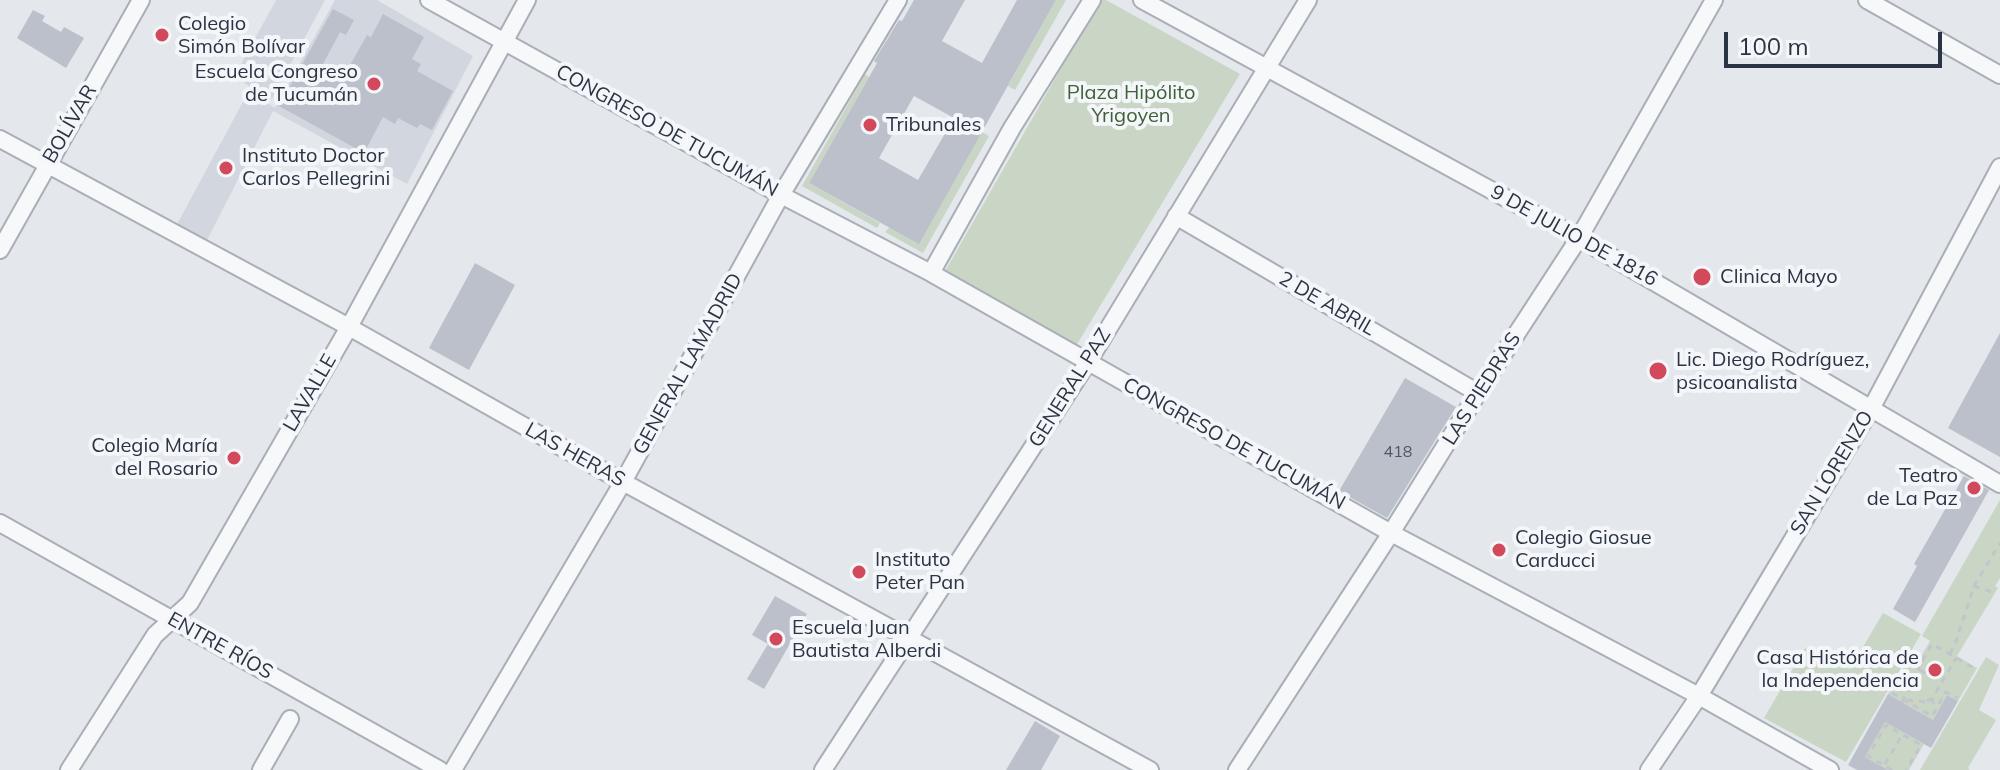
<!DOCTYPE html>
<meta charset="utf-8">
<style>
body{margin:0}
#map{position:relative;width:2000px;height:770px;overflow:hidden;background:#e4e7ec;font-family:Mulish,sans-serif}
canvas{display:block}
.scale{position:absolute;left:1724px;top:32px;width:218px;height:36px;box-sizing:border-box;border:4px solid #2b3445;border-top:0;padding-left:10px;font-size:24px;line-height:28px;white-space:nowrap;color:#2b3445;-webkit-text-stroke:6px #f4f6f9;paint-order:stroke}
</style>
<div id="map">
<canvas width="2000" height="770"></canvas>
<div class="scale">100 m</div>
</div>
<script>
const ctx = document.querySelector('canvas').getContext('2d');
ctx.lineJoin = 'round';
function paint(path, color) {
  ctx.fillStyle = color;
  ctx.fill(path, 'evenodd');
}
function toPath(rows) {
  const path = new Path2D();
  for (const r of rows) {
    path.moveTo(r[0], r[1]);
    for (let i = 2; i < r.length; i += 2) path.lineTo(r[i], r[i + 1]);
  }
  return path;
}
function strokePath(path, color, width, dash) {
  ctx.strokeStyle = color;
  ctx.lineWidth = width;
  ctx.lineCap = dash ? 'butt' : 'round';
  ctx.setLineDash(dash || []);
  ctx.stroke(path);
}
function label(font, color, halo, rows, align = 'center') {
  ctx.font = font + ' Mulish,sans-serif';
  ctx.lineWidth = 8;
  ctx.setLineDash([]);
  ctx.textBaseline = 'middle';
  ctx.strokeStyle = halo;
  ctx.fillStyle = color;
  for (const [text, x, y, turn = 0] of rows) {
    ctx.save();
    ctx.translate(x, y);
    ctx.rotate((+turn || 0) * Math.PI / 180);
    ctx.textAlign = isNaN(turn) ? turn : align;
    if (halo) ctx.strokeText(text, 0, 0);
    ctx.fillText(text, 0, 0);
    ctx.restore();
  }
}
paint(toPath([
 [276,0,325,0,269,104,275,108,335,0,377,0,473,56,407,184,273,111,205,244,175,228,251,87,234,77]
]), '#d2d6de');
paint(toPath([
 [1056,0,1066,0,1015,90,1008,86],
 [1100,0,1106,0,1240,74,1073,351,944,273],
 [865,74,869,77,809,183,880,223,877,228,802,186],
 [982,132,989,136,923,253,885,232],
 [2000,500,2000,578,1995,586,1998,588,1957,656,1977,668,1958,701,1947,695,1933,720,1888,694,1905,665,1914,669,1930,641,1922,636],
 [1883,613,1921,634,1846,762,1764,718,1805,648,1850,669],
 [1986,657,1999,665,1979,710,1996,720,1968,768,1970,770,1920,770],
 [1885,722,1924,744,1909,770,1888,770,1865,757]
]), '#c9d6c5');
paint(toPath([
 [914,0,965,0,942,41,982,63,1017,0,1056,0,919,244,809,183,877,63,874,61,899,20,902,21],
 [914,96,954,118,918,180,879,158],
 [333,9,354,20,346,35,340,32,323,64,344,76,367,35,371,37,383,14,424,37,412,59,421,64,417,71,453,91,432,130,420,124,417,128,398,118,395,124,383,117,364,153,279,106],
 [33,10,45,16,42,21,61,32,64,27,84,38,66,68,17,38],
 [475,263,515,285,469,370,429,348],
 [2000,333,2000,457,1948,428],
 [1405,378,1456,407,1387,518,1339,491],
 [1964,476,1989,490,1915,622,1893,609,1917,566,1914,564],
 [775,596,807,614,764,689,747,679,768,644,752,635],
 [1888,694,1933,720,1947,695,1958,701,1931,748,1885,722,1865,757,1888,770,1857,770,1848,765],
 [1035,721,1060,736,1041,770,1006,770]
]), '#bbc0ca');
const minor = toPath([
 [429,0,781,195,931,273,1391,533,1699,696,1830,770],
 [1142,0,1579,238,2000,484],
 [1867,0,2000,75],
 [0,139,349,327,623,482,1150,770],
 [1176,216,1478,393],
 [0,250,141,0],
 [931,273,1012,128,1092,0],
 [0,523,440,770],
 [69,770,155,635,190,603,349,327,527,0],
 [261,770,290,719],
 [453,770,623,482,781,195,898,0],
 [823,770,1088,362,1308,0],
 [1237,770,1391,533,1478,393,1579,238,1714,0],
 [1649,770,1699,696,1872,407,2000,167]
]);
strokePath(minor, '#a9aeb7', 20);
strokePath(toPath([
 [1974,586,1995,593],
 [1950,654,1955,644,1974,586,2000,543],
 [1920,670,1941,682],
 [1892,693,1932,716,1946,692,1957,698],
 [1932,699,1928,700,1929,704,1933,703,1932,699,1956,658],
 [1907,700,1927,702],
 [1902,702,1920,670,1918,668,1932,644,1972,667],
 [1885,764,1904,732],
 [1892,770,1868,756,1886,725,1921,745,1906,770]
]), '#c2c5cb', 3, [6, 6]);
strokePath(minor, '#f7f8fa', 16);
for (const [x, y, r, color] of [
 [162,35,8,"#d1495b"],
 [374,84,8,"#d1495b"],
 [870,125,8,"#d1495b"],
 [226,168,8,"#d1495b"],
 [1702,277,10,"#d1495b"],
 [1658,371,10,"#d1495b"],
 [234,458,8,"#d1495b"],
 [1974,488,8,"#d1495b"],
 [1499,550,8,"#d1495b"],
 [859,572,8,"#d1495b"],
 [776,639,8,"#d1495b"],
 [1935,670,8,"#d1495b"]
]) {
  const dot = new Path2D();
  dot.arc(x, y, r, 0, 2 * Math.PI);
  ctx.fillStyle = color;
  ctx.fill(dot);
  strokePath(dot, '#f4f6f9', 3);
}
label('16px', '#4f5766', null, [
 ["418",1398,452]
]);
label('20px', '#2b3445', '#f4f6f9', [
 ["Colegio",178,24],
 ["Simón Bolívar",178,47],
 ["Escuela Congreso",358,72,"right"],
 ["de Tucumán",358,95,"right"],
 ["Tribunales",886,125],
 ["Instituto Doctor",242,156],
 ["Carlos Pellegrini",242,179],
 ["Clinica Mayo",1720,277],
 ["Lic. Diego Rodríguez,",1676,360],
 ["psicoanalista",1676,383],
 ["Colegio María",218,446,"right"],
 ["del Rosario",218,469,"right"],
 ["Teatro",1958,476,"right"],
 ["de La Paz",1958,499,"right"],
 ["Colegio Giosue",1515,538],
 ["Carducci",1515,561],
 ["Instituto",875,560],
 ["Peter Pan",875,583],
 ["Escuela Juan",792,628],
 ["Bautista Alberdi",792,651],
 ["Casa Histórica de",1919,658,"right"],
 ["la Independencia",1919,681,"right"]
], 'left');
label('20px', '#3f6138', '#f4f6f9', [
 ["Plaza Hipólito",1131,93],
 ["Yrigoyen",1131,116]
]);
label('20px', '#2b3445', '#f4f6f9', [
 ["BOLÍVAR",70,124,-60],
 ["CONGRESO DE TUCUMÁN",667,131,29],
 ["9 DE JULIO DE 1816",1574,236,29],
 ["2 DE ABRIL",1327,304,30],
 ["GENERAL LAMADRID",688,364,-61],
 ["GENERAL PAZ",1070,388,-58],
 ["LAS PIEDRAS",1482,389,-58],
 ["LAVALLE",310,393,-60],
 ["CONGRESO DE TUCUMÁN",1234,444,29],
 ["LAS HERAS",575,455,29],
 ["SAN LORENZO",1832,473,-59],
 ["ENTRE RÍOS",220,646,29]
]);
</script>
